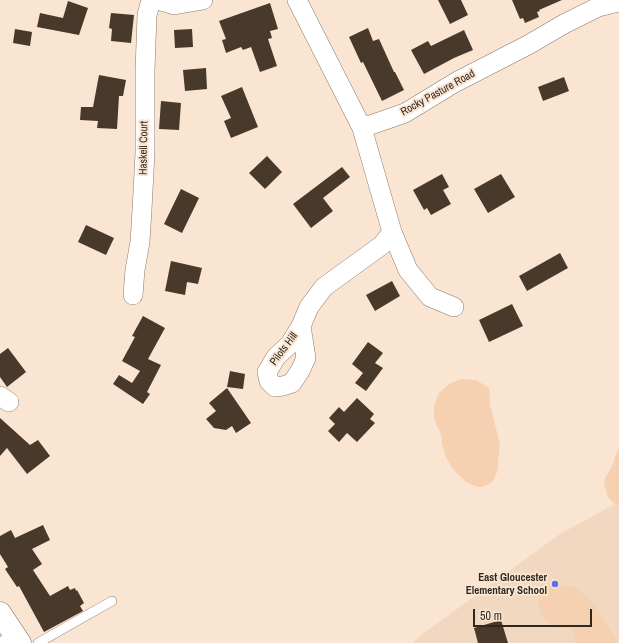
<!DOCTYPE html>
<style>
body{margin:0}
#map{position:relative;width:619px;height:643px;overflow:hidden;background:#f9e5d2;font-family:"Archivo Narrow",sans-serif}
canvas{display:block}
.scale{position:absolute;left:473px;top:609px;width:119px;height:18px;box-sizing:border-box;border:2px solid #2f2821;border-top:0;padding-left:5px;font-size:12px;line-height:14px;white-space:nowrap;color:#2f2821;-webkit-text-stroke:3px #f9e5d2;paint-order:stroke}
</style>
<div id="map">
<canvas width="619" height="643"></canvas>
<div class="scale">50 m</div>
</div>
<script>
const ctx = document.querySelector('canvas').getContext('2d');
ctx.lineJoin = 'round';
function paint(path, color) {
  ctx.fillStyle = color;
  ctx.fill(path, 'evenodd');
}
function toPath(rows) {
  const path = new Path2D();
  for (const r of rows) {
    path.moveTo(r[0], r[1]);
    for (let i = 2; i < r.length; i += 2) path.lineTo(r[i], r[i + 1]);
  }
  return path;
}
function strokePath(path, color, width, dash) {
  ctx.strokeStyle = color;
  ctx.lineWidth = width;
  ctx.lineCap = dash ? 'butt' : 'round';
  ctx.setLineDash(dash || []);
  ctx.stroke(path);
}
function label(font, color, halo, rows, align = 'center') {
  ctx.font = font + ' "Archivo Narrow",sans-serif';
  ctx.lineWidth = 4;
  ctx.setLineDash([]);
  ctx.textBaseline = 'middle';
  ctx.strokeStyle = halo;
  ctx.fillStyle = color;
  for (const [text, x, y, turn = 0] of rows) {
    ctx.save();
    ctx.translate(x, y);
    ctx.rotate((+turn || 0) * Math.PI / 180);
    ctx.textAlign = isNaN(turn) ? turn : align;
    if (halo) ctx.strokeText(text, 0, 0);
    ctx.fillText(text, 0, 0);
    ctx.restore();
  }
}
paint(toPath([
 [619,502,619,643,412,643,424,633,560,534]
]), '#f2d7c1');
paint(toPath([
 [461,379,476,380,489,388,490,405,500,444,497,472,495,477,491,483,483,487,477,487,466,482,453,469,446,457,442,444,442,437,434,419,434,406,439,393,449,384],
 [619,447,619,506,612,502,608,497,604,483,606,476,611,468],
 [552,583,577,588,596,606,616,639,616,643,574,643,575,636,569,629,556,628,541,615,538,598,539,589]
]), '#f6d1b1');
paint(toPath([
 [438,0,461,0,468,15,450,24],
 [512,0,562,0,539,10,540,11,537,12,539,17,525,23,523,18,520,19],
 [68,1,88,8,79,35,37,27,40,13,63,18],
 [270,3,278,29,270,31,272,38,268,39,277,66,260,72,251,47,243,50,241,47,226,53,222,40,226,39,219,21],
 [111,13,134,15,131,43,111,41,112,29,109,28],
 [368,28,373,41,379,39,394,72,395,72,404,90,382,101,363,62,361,63,349,37],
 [15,29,32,32,30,46,13,43],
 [192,29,193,47,175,48,174,30],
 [464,30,473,50,454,58,424,74,411,50,428,41,431,46],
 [206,68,207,89,185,91,183,70],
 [99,75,126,80,123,96,119,96,117,129,97,128,98,121,80,120,81,107,93,107],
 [564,77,569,91,543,101,538,87],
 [242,87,258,127,231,138,224,121,231,118,221,96],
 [161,101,181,103,179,130,159,129],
 [267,156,282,172,265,189,249,173],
 [342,167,350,177,323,198,333,211,311,228,293,204],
 [442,174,449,187,443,190,451,204,431,215,427,208,424,210,413,190],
 [501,174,515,197,488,213,474,189],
 [181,189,199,198,182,233,164,224],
 [86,225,114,238,106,255,78,242],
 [560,253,568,268,527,291,519,276],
 [171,261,202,268,198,284,187,282,185,295,165,291],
 [392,281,400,296,375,311,366,295],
 [512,304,523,326,489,342,479,320],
 [143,316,165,328,148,359,161,365,147,392,150,394,143,404,113,384,119,375,132,383,140,371,122,361,135,337,132,336],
 [368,342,383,353,375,363,383,368,366,391,355,383,363,373,352,364],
 [8,348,26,372,7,387,0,377,0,354],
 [230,371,245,374,243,389,227,387],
 [227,388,251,423,236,433,232,426,226,430,214,428,206,419,216,411,209,403],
 [357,398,374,414,370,419,375,423,357,442,347,433,339,442,328,431,335,424,329,418,339,407,344,412],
 [0,418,30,445,38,440,50,456,27,474,7,448,0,456],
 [43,525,50,540,32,549,42,564,33,570,50,596,68,586,70,590,75,588,76,591,77,590,84,603,80,606,83,611,44,632,19,586,17,587,5,569,8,567,0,554,0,536,11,530,15,538],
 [501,620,508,643,478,643,474,628]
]), '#49392a');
const service = toPath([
 [0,642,14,635],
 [38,643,112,601]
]);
const minor = toPath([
 [157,0,174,5,203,0],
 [297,0,362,128,392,232,408,270,430,297,454,307],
 [362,128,405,113,456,82,528,45,564,24,598,7,619,2],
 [133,295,135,270,140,242,142,210,145,153,145,71,147,15,151,0],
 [301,326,306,358,300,371,292,383,283,386,275,387,269,381,267,372,276,357,290,344,301,326,309,307,324,287,382,245,392,232],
 [0,396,9,402]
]);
const secondary = toPath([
 [0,613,20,643]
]);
strokePath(service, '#8b7968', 10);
strokePath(minor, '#8b7968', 20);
strokePath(secondary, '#8b7968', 23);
strokePath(service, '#fff', 9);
strokePath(minor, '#fff', 19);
strokePath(secondary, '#fff', 22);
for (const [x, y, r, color] of [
 [555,584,4,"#5f70e8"]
]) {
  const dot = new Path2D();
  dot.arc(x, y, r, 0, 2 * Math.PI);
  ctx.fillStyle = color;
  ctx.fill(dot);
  strokePath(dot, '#f9e5d2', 1.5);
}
label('11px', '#2f2821', '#f9e5d2', [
 ["Rocky Pasture Road",438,93,-29],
 ["Haskell Court",144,148,-89],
 ["Pilots Hill",284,349,-53]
]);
label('bold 11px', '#2f2821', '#f9e5d2', [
 ["East Gloucester",547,578],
 ["Elementary School",547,591]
], 'right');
</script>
